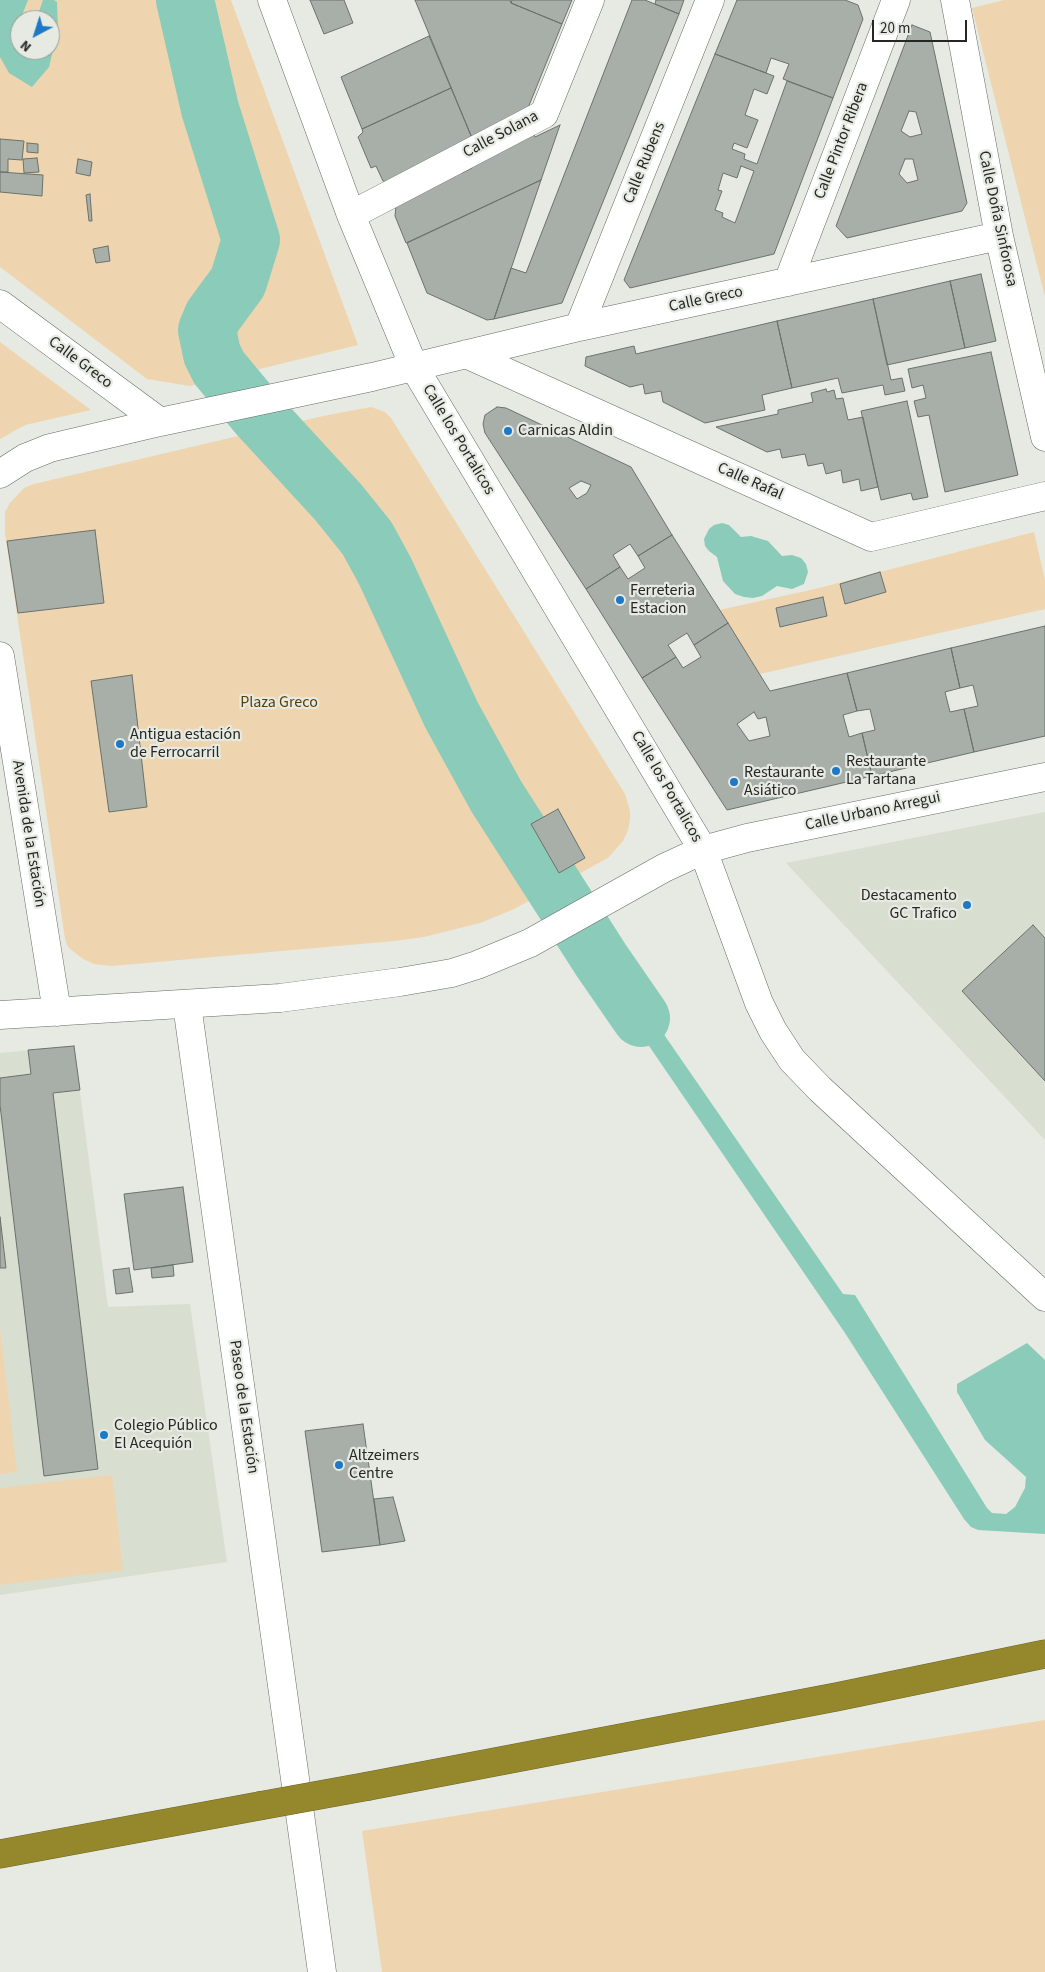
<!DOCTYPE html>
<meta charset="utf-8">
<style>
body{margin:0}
#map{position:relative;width:1045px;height:1972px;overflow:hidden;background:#e6eae2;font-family:"Source Sans 3",sans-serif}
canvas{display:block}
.north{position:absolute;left:10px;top:10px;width:50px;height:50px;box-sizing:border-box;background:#e6eae2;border:1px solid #999c96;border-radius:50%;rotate:220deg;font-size:14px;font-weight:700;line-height:20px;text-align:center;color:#262724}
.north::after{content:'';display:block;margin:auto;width:18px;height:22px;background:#1d78c5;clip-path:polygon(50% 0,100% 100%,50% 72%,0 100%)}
.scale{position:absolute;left:872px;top:20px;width:95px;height:22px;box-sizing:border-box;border:2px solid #262724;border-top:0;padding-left:6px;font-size:15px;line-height:18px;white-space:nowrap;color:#262724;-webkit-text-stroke:4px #e6eae2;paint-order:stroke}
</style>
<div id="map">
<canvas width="1045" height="1972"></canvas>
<div class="north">N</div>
<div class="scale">20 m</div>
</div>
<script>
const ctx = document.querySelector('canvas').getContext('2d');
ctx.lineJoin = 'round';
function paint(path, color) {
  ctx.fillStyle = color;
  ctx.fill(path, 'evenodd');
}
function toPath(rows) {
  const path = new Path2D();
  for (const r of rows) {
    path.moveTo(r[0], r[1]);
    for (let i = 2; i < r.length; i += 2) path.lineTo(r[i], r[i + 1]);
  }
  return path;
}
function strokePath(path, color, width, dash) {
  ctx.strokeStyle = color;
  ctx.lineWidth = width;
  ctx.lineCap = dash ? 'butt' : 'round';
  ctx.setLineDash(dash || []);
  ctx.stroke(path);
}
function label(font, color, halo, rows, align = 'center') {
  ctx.font = font + ' "Source Sans 3",sans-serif';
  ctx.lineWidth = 4.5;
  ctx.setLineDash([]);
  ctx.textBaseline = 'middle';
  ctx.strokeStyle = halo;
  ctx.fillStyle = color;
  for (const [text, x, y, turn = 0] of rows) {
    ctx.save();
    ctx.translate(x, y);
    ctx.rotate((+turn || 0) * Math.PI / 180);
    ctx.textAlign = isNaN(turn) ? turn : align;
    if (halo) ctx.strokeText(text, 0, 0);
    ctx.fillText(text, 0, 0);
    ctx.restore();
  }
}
paint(toPath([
 [1045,812,1045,1140,786,863],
 [74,1046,108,1307,190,1304,227,1562,0,1595,0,1053]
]), '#d8dfd0');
paint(toPath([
 [0,0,231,0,358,345,190,386,147,379,0,267],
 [20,20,50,20,50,50,20,50],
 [1004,0,1045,0,1045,297,972,8],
 [0,342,91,410,25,425,0,439],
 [371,407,385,412,391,418,625,794,630,811,630,819,628,830,623,841,608,858,512,910,480,923,424,937,394,941,112,966,94,964,83,959,68,947,65,939,5,533,5,512,10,503,24,488,34,484,323,416],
 [1034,532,1045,580,1045,609,760,674,719,610,815,589],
 [0,1328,17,1472,0,1474],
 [112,1475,123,1570,0,1585,0,1488],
 [1045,1720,1045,1972,382,1972,362,1831]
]), '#eed5af');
paint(toPath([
 [0,0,28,0,19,23,20,50,50,50,50,20,36,20,43,0,54,0,57,2,58,30,49,67,32,87,9,73,0,57],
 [722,523,729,525,741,537,751,536,768,541,782,556,792,555,801,558,806,564,808,572,804,584,792,589,777,586,762,596,753,598,744,597,735,594,723,581,717,557,709,551,705,546,704,539,709,529,714,525],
 [605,949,843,1294,855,1295,987,1508,992,1513,1006,1514,1015,1507,1025,1488,1026,1477,985,1440,957,1392,957,1384,1027,1343,1045,1360,1045,1534,978,1530,971,1527,964,1519,845,1333,589,958]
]), '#8acbba');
strokePath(toPath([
 [185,0,210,109,251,240,238,282,213,316,207,330,212,354,219,368,259,416,338,502,367,538,385,571,451,714,496,796,601,960,641,1018]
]), '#8acbba', 58);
const building = toPath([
 [310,0,344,0,353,23,324,34,310,0],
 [415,0,510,0,511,3,562,24,528,108,472,138,415,0],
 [512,0,572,0,562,24,511,3,512,0],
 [632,0,645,0,679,14,562,303,494,319,511,268,526,273,632,0],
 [656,0,684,0,679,14,655,4,656,0],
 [737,0,845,0,858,5,863,19,833,98,783,79,789,64,771,58,766,73,715,54,737,0],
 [912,25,930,32,967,203,962,211,847,238,836,226,912,25],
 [909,111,916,112,922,134,910,137,901,131,909,111],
 [905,159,913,159,918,180,907,183,899,174,905,159],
 [429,36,451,88,362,129,341,77,429,36],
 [715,54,774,76,767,94,754,89,745,115,758,120,747,148,734,143,732,149,745,154,744,159,757,164,787,81,833,98,774,254,630,288,624,280,715,54],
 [741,166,754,171,735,223,722,217,723,213,715,210,722,191,718,190,723,173,737,178,741,166],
 [451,88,472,138,389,182,383,181,376,166,371,168,358,137,363,132,362,129,451,88],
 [560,125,541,180,406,243,395,216,396,206,461,170,462,173,472,168,471,165,533,133,535,137,560,125],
 [0,139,24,141,22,160,8,159,8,172,0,172,0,139],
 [27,143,38,144,38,153,27,152,27,143],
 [37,158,39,172,24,173,23,159,37,158],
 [78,159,92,162,90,176,76,173,78,159],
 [0,172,43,175,42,196,0,192,0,172],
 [541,180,494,319,487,320,427,293,407,243,541,180],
 [90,194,92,221,89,221,86,195,90,194],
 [108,246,110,261,96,263,93,249,108,246],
 [981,274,996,341,965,348,950,281,981,274],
 [950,281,965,348,887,365,873,299,950,281],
 [873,299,891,380,902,378,905,391,885,395,883,385,842,393,838,378,792,388,777,321,873,299],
 [777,321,792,388,762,395,765,410,705,423,663,402,661,391,645,394,643,384,630,387,585,366,586,357,634,346,636,354,777,321],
 [991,352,1018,475,945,492,929,415,918,417,914,401,926,398,923,385,912,388,908,369,991,352],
 [826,389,827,392,834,390,836,399,843,398,848,420,863,417,878,487,861,491,859,479,843,483,841,470,826,474,823,463,808,466,805,454,782,458,780,449,767,452,716,427,778,414,778,410,813,402,811,393,826,389],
 [907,401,928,497,913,500,911,493,881,500,861,411,907,401],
 [497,407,506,408,631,467,672,535,638,556,630,544,613,555,620,567,586,589,485,433,483,424,485,415,497,407],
 [581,481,591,485,587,493,577,499,569,488,581,481],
 [95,530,104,603,18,613,7,541,95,530],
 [672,535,728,623,694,645,687,633,668,645,676,657,642,678,586,589,620,567,628,579,645,568,638,556,672,535],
 [880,572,886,592,845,604,840,584,880,572],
 [823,597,827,616,780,627,776,608,823,597],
 [728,623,770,691,847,673,857,711,843,715,849,737,862,733,872,776,727,810,642,678,676,657,683,668,701,657,694,645,728,623],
 [754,712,758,719,766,717,770,736,749,741,737,724,754,712],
 [1045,626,1045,736,974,752,964,709,978,706,973,685,960,688,951,648,1045,626],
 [951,648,960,688,945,692,950,712,964,709,974,752,872,776,862,733,875,730,870,709,857,711,847,673,951,648],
 [132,675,147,807,109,812,91,681,132,675],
 [558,809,585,858,559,873,531,824,558,809],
 [1033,925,1045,938,1045,1081,962,991,1033,925],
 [74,1046,80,1090,53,1093,98,1469,44,1476,0,1105,0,1078,31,1074,28,1050,74,1046],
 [183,1187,193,1262,134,1270,124,1194,183,1187],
 [0,1217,6,1268,0,1268,0,1217],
 [173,1265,174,1276,152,1278,151,1268,173,1265],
 [129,1268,133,1292,116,1294,113,1270,129,1268],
 [363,1424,380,1545,322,1552,305,1431,363,1424],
 [393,1497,405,1541,380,1545,374,1499,393,1497]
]);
paint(building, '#a8afa9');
strokePath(building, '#6b726c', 1);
const street = toPath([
 [272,0,351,215,414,367,703,850,759,1003,773,1031,792,1060,820,1089,1045,1297],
 [955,0,999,236,1045,437],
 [351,215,544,114,590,0],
 [788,282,896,0],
 [0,304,160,422],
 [579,327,710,0],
 [466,354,871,537,1045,496],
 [0,474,25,458,50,448,160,422,372,377,579,327,999,236],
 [0,656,57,1012],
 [187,1005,322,1972],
 [0,1015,280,998,400,982,452,973,477,965,530,943,664,868,703,850,747,838,1045,777]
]);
const highway = toPath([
 [369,1786,836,1697,1045,1654],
 [0,1854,259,1806]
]);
strokePath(street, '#686c64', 29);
strokePath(highway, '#6e6629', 29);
strokePath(street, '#fff', 28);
strokePath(highway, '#95882c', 28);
const highwayBridge = toPath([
 [259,1806,369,1786]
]);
strokePath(highwayBridge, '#6e6629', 29, []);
strokePath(highwayBridge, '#95882c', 28);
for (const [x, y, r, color] of [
 [508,431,5,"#1d78c5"],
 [620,600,5,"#1d78c5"],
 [120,744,5,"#1d78c5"],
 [836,771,5,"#1d78c5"],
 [734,782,5,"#1d78c5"],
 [967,905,5,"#1d78c5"],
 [104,1435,5,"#1d78c5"],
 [339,1465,5,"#1d78c5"]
]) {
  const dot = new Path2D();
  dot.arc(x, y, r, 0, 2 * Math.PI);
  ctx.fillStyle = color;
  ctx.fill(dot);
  strokePath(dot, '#e6eae2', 2);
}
label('16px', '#262724', '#e6eae2', [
 ["Calle Solana",501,135,-28],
 ["Calle Pintor Ribera",842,141,-69],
 ["Calle Rubens",645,163,-68],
 ["Calle Doña Sinforosa",997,219,78],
 ["Calle Greco",706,300,-12],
 ["Calle Greco",80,363,37],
 ["Calle los Portalicos",458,440,59],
 ["Calle Rafal",750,482,24],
 ["Calle los Portalicos",666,787,60],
 ["Calle Urbano Arregui",873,812,-12],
 ["Avenida de la Estación",28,834,81],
 ["Paseo de la Estación",243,1407,82]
]);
label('16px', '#262724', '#e6eae2', [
 ["Carnicas Aldin",518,431],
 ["Ferreteria",630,591],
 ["Estacion",630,609],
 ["Antigua estación",130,735],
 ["de Ferrocarril",130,753],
 ["Restaurante",846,762],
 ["La Tartana",846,780],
 ["Restaurante",744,773],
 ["Asiático",744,791],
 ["Destacamento",957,896,"right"],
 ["GC Trafico",957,914,"right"],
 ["Colegio Público",114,1426],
 ["El Acequión",114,1444],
 ["Altzeimers",349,1456],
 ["Centre",349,1474]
], 'left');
label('16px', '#5c3d00', '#e6eae2', [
 ["Plaza Greco",279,703]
]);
</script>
